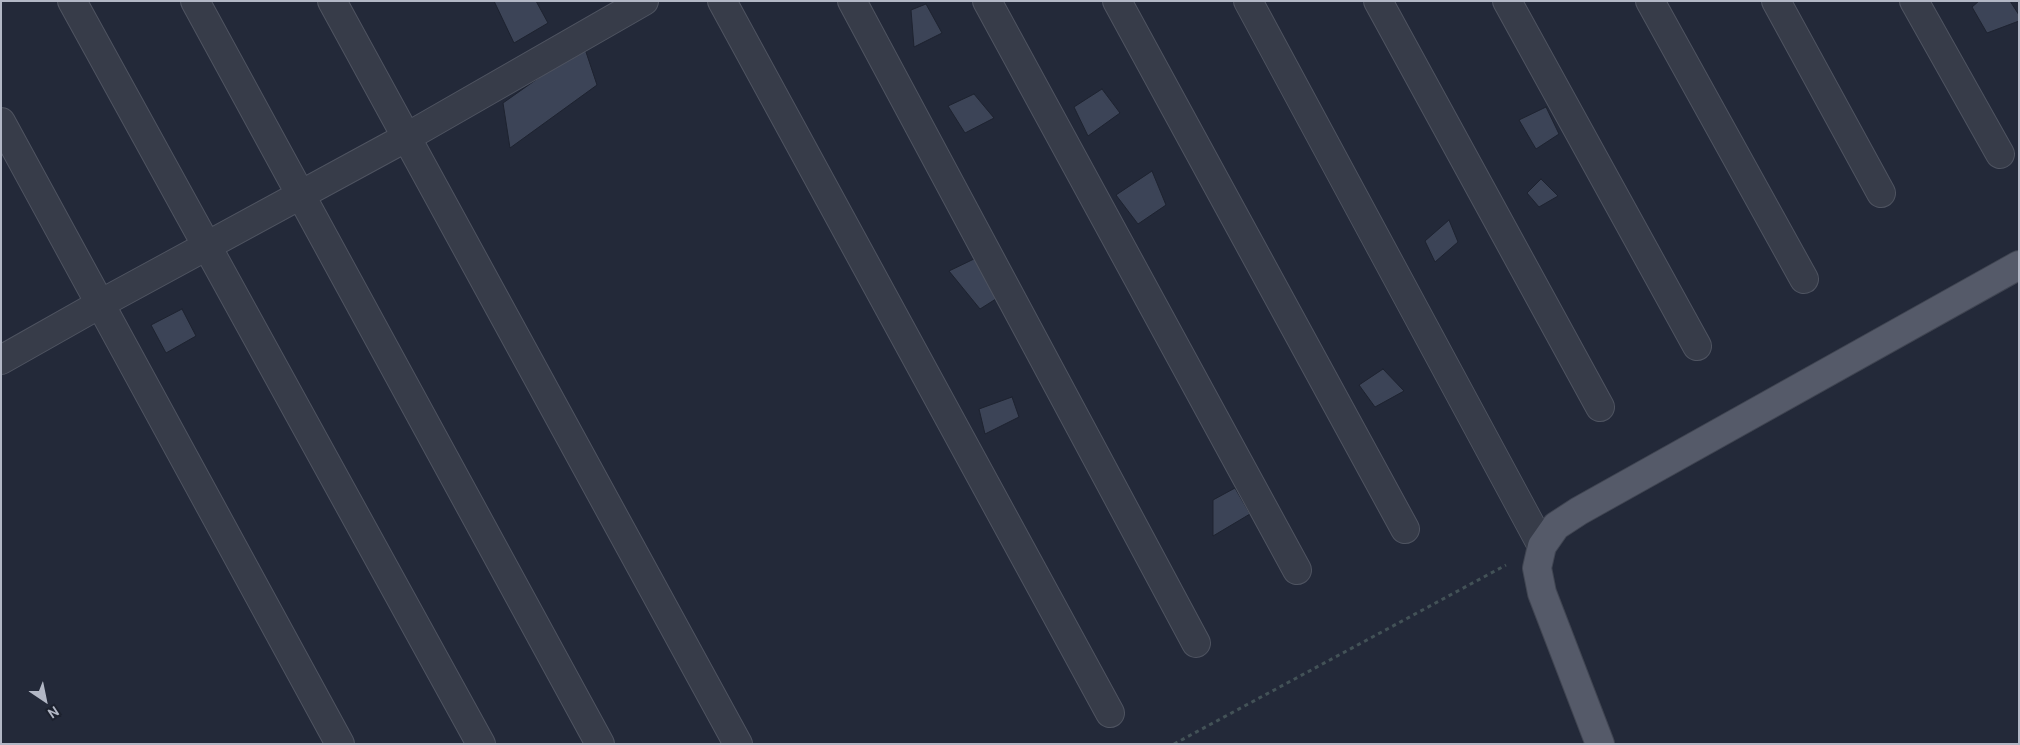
<!DOCTYPE html>
<style>
body{margin:0}
#map{position:relative;width:2020px;height:745px;overflow:hidden;background:#232939;font-family:Cabin,sans-serif}
canvas{display:block}
.frame{position:absolute;inset:0;border:2px solid #b2b7c5;pointer-events:none}
.north{position:absolute;left:20px;top:675px;width:50px;height:50px;-webkit-text-stroke:4px #1c212e;paint-order:stroke;rotate:146deg;font-size:14px;font-weight:700;line-height:20px;text-align:center;color:#b2b7c5}
.north::after{content:'';display:block;margin:auto;width:18px;height:22px;background:#b2b7c5;clip-path:polygon(50% 0,100% 100%,50% 72%,0 100%)}
</style>
<div id="map">
<canvas width="2020" height="745"></canvas>
<div class="frame"></div>
<div class="north">N</div>
</div>
<script>
const ctx = document.querySelector('canvas').getContext('2d');
ctx.lineJoin = 'round';
function paint(path, color) {
  ctx.fillStyle = color;
  ctx.fill(path, 'evenodd');
}
function toPath(rows) {
  const path = new Path2D();
  for (const r of rows) {
    path.moveTo(r[0], r[1]);
    for (let i = 2; i < r.length; i += 2) path.lineTo(r[i], r[i + 1]);
  }
  return path;
}
function strokePath(path, color, width, dash) {
  ctx.strokeStyle = color;
  ctx.lineWidth = width;
  ctx.lineCap = dash ? 'butt' : 'round';
  ctx.setLineDash(dash || []);
  ctx.stroke(path);
}
const building = toPath([
 [494,1,536,1,548,23,514,43,494,1],
 [1979,1,2010,1,2019,15,2019,21,1987,33,1972,7,1979,1],
 [926,4,942,33,914,47,911,10,926,4],
 [584,46,597,85,510,148,503,103,584,46],
 [1102,89,1120,113,1088,136,1074,107,1102,89],
 [974,94,994,118,965,133,948,106,974,94],
 [1546,107,1559,134,1536,149,1519,120,1546,107],
 [1152,171,1166,205,1138,224,1116,195,1152,171],
 [1541,179,1558,196,1539,207,1527,193,1541,179],
 [1449,220,1458,242,1435,262,1425,241,1449,220],
 [976,258,999,297,980,309,949,271,976,258],
 [182,309,196,336,166,353,151,325,182,309],
 [1383,369,1404,391,1375,407,1359,385,1383,369],
 [1012,397,1019,417,985,434,979,409,1012,397],
 [1235,488,1250,514,1213,536,1213,500,1235,488]
]);
paint(building, '#3c4457');
strokePath(building, '#1e2330', 1);
const minor = toPath([
 [72,1,481,744],
 [195,1,600,744],
 [332,1,738,744],
 [722,1,1110,713],
 [852,1,1196,643],
 [987,1,1297,570],
 [1117,1,1405,529],
 [1248,1,1542,546],
 [1378,1,1600,407],
 [1507,1,1697,346],
 [1650,1,1804,279],
 [1776,1,1881,193],
 [1914,1,2000,154],
 [1,122,340,744],
 [1,360,100,304,407,137,644,1]
]);
const major = toPath([
 [1600,744,1542,593,1537,568,1542,546,1556,526,1579,511,2019,265]
]);
strokePath(minor, '#4f5461', 30);
strokePath(major, '#404552', 30);
strokePath(toPath([
 [1174,744,1506,565]
]), '#435257', 3, [4, 4]);
strokePath(minor, '#373c49', 28);
strokePath(major, '#555a69', 28);
</script>
